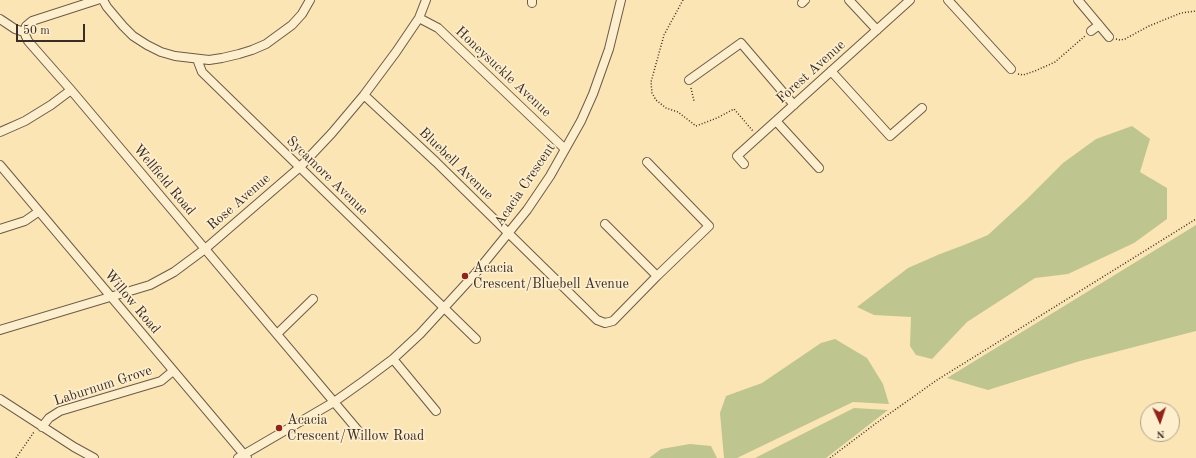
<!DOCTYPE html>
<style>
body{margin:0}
#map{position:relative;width:1196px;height:458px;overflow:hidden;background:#fce5b4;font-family:"Old Standard TT",serif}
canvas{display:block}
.north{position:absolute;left:1140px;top:402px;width:40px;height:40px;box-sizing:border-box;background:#fdeece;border:1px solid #afa18a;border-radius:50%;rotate:177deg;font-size:11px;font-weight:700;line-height:16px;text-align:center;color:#3a2d25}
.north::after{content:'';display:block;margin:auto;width:14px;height:18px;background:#8f2418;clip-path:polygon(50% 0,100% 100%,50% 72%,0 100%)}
.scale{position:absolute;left:16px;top:24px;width:69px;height:18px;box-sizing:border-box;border:2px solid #3a2d25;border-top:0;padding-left:5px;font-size:12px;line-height:14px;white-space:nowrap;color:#3a2d25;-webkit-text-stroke:3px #fdeece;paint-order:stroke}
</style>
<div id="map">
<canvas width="1196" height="458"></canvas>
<div class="north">N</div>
<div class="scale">50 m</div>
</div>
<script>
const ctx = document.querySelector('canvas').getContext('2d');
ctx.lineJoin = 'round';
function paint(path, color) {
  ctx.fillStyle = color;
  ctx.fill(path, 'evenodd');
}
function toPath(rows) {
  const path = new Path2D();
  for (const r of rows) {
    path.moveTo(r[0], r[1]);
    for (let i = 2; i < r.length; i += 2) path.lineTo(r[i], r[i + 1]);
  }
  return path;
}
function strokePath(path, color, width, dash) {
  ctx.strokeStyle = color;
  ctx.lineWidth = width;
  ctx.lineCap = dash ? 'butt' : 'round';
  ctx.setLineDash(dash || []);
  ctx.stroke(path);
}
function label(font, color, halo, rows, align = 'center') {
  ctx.font = font + ' "Old Standard TT",serif';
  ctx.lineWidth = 3.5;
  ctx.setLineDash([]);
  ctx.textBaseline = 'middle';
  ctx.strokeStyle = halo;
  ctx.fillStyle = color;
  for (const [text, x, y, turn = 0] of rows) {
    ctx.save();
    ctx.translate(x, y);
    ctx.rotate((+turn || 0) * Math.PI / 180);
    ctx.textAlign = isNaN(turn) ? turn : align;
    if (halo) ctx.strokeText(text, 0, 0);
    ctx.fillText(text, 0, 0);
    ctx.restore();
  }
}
paint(toPath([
 [1132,126,1150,139,1140,172,1167,188,1167,219,1134,243,1068,274,1035,278,967,322,932,359,916,355,910,346,911,317,874,315,857,307,908,268,940,254,964,245,988,235,1027,199,1063,163,1096,139],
 [1196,225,1196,331,1080,361,988,390,947,378],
 [835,339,867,358,883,384,889,404,853,402,737,458,724,458,720,413,726,396,762,383,821,343],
 [854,408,888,410,826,458,755,458],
 [690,444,711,446,717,458,649,458,661,449]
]), '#bec58e');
const minor = toPath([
 [103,0,107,7,123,26,133,36,147,45,161,52,175,56,209,60,222,58,239,54,252,50,266,44,292,25,302,14,310,0],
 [532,0,532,3],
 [849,0,877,30],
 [948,0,1011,69],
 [1078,0,1109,37],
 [802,3,805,0],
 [419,18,438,28,565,149],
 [0,19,15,29,24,32],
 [1091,31,1099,25],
 [24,32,28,41,71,90,361,434],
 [24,32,26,26,32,21,97,0],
 [197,59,202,72,476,339],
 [831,71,890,136,922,108],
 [689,80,741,43,794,105],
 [364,95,436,162,597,320,605,323,613,321,657,276,709,226,647,162],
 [776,121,819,168],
 [0,132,25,121,51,105,71,90],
 [744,164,737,156,910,0],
 [0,165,247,458],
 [605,224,657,276],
 [0,229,25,221,38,212],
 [0,330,150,285,174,272,205,249,300,167,332,133,364,95,396,52,419,18,426,0],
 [277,334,313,299],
 [393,359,436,411],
 [0,399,74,447,94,458],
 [42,427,49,418,60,411,161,381,173,371],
 [238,458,334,402,365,380,393,359,420,334,475,274,527,210,550,176,581,121,593,94,609,49,621,0]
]);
strokePath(minor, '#6a5b49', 10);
strokePath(toPath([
 [683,0,664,35,651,82,652,93,656,100,666,108,678,112,696,126,717,118,734,109,753,131],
 [1116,39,1120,40,1125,39,1149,26,1181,13,1196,11],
 [1018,74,1023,75,1035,71,1055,62,1085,36],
 [691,88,694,101],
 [16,458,34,432],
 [830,458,875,424,937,380,1196,219]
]), '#3a2d25', 1.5, [1, 2]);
strokePath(minor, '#fdeece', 8);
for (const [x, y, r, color] of [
 [465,276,4,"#8f2418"],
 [279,428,4,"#8f2418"]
]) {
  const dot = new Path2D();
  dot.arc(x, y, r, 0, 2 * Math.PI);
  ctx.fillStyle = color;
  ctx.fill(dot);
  strokePath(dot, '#fdeece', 1.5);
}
label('14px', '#3a2d25', '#fdeece', [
 ["Honeysuckle Avenue",503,72,43],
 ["Forest Avenue",811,72,-42],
 ["Bluebell Avenue",456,164,44],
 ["Sycamore Avenue",327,176,44],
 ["Wellfield Road",164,180,50],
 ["Acacia Crescent",525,185,-56],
 ["Rose Avenue",239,202,-41],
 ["Willow Road",132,302,50],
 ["Laburnum Grove",103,386,-18]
]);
label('14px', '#3a2d25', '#fdeece', [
 ["Acacia",473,268],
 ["Crescent/Bluebell Avenue",473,284],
 ["Acacia",287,420],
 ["Crescent/Willow Road",287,436]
], 'left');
</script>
